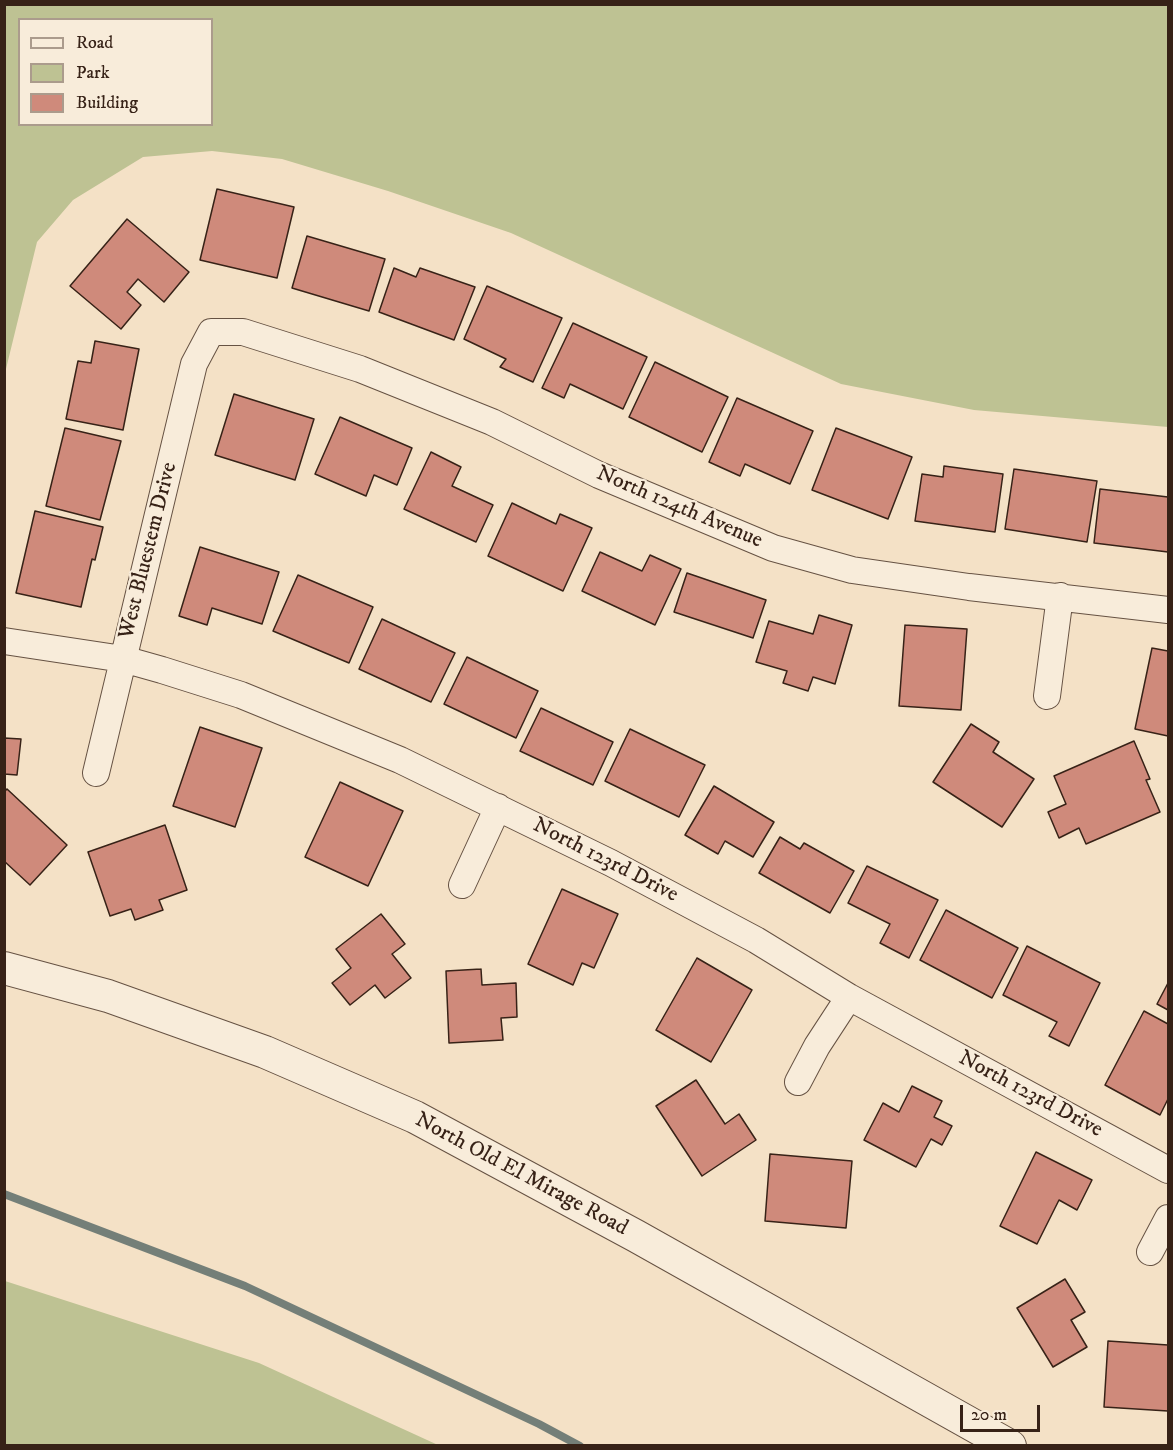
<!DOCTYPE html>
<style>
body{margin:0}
#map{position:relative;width:1173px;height:1450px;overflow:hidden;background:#f4e1c6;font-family:"IM FELL DW Pica",serif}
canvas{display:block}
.frame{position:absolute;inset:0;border:6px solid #372217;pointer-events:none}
.legend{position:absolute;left:18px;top:18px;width:195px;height:108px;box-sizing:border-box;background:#f8ecda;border:2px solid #ab9b8c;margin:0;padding:8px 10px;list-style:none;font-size:18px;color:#372217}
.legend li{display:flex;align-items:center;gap:12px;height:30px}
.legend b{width:30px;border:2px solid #ab9b8c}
.scale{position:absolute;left:960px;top:1405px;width:80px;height:27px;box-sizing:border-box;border:3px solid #372217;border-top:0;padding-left:8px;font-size:18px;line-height:21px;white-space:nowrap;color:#372217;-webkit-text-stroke:4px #f8ecda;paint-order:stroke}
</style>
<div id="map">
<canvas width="1173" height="1450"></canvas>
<div class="frame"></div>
<ul class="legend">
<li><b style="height:8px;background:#f8ecda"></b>Road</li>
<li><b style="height:16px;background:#bec293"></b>Park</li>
<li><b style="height:16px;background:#cf8a7b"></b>Building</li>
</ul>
<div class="scale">20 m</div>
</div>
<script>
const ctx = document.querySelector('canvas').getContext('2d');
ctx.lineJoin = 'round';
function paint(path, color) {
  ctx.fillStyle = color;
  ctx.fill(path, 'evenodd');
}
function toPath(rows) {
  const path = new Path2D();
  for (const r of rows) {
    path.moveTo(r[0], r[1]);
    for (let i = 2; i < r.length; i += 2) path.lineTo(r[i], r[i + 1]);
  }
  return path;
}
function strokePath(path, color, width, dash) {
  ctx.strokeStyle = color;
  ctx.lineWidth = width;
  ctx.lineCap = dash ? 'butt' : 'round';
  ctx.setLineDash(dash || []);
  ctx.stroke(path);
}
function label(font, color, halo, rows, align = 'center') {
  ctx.font = font + ' "IM FELL DW Pica",serif';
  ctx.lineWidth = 4.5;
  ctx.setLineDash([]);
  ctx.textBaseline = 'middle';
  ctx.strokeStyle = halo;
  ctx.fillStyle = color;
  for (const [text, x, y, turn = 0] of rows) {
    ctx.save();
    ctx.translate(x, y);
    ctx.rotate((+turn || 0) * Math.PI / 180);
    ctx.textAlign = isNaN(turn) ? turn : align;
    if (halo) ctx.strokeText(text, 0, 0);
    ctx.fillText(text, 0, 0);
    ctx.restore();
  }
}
paint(toPath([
 [5,4,1168,5,1168,427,974,410,841,384,511,233,388,191,282,159,212,151,143,157,73,200,37,242,5,373],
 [20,20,212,20,212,124,20,124],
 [5,1281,259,1363,438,1445,5,1445]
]), '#bec293');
strokePath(toPath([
 [4,1194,245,1286,539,1424,580,1446]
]), '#747f78', 8);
const building = toPath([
 [217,189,294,207,277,278,200,260,217,189],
 [127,219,189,272,164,302,138,279,127,292,141,305,121,329,70,286,127,219],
 [307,236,385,259,369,311,292,288,307,236],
 [394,268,416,277,420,268,475,287,454,340,379,312,394,268],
 [487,286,562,318,533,382,500,367,506,359,464,339,487,286],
 [573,323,647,357,623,409,570,384,564,398,542,388,573,323],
 [95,341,139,349,123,430,66,419,78,361,91,363,95,341],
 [655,362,728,397,702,452,629,417,655,362],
 [234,394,314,419,295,480,215,455,234,394],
 [737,398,813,431,790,484,745,464,740,476,709,462,737,398],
 [340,417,412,448,397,485,374,475,366,496,315,474,340,417],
 [65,428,121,441,100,520,46,506,65,428],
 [836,428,912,457,888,519,812,490,836,428],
 [431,452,461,467,452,486,493,505,476,542,404,509,431,452],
 [944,466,1003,474,995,532,915,521,922,474,943,477,944,466],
 [1014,469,1097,481,1087,542,1005,529,1014,469],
 [1100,489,1168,497,1168,552,1094,543,1100,489],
 [512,503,556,524,560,514,592,528,563,591,488,556,512,503],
 [35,511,103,527,95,560,92,559,81,607,16,593,35,511],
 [200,547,279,572,262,624,212,608,207,625,179,616,200,547],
 [600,552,642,571,650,555,681,569,655,625,582,591,600,552],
 [687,573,766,600,753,638,674,612,687,573],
 [298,575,373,607,349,663,273,631,298,575],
 [819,615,852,625,835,684,813,677,808,691,783,683,787,671,756,662,769,621,813,634,819,615],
 [382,619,455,653,431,702,359,669,382,619],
 [905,625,967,629,961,710,899,706,905,625],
 [1152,648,1168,651,1168,736,1135,729,1152,648],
 [467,657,538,691,516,738,444,704,467,657],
 [541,708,613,742,593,785,520,751,541,708],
 [971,724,999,742,993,752,1034,779,1002,827,933,782,971,724],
 [200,727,262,748,235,827,173,806,200,727],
 [630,729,705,765,679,817,605,781,630,729],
 [4,738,21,739,17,775,4,774,4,738],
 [1134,741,1150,779,1146,780,1160,812,1086,844,1079,828,1059,838,1048,812,1066,804,1054,776,1134,741],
 [340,782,403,811,368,886,305,857,340,782],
 [714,786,774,822,753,857,725,841,718,854,685,835,714,786],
 [7,789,67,845,30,885,4,861,4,792,7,789],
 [165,825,187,890,159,900,163,910,135,920,131,909,110,916,88,852,165,825],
 [780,837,800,849,804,843,854,871,830,913,759,873,780,837],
 [867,866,938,900,909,958,880,943,890,924,848,903,867,866],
 [562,889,618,914,594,968,582,963,573,985,528,964,562,889],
 [946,910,1018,948,992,998,920,960,946,910],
 [381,914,405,944,392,954,411,978,385,998,375,985,350,1005,332,983,351,968,336,949,381,914],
 [1027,946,1100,983,1069,1046,1049,1036,1057,1022,1003,995,1027,946],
 [697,958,752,990,711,1062,656,1030,697,958],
 [481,969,482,985,516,983,517,1017,501,1018,503,1040,449,1043,446,971,481,969],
 [1168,983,1168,1010,1157,1004,1168,983],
 [1144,1011,1168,1024,1168,1099,1160,1115,1105,1085,1144,1011],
 [696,1080,725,1124,739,1114,756,1140,702,1176,656,1106,696,1080],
 [912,1086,942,1101,934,1117,952,1126,942,1145,931,1139,916,1167,864,1140,883,1103,899,1112,912,1086],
 [1036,1152,1092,1180,1077,1210,1059,1200,1037,1244,1000,1226,1036,1152],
 [770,1154,852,1161,846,1228,765,1221,770,1154],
 [1065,1279,1085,1312,1071,1320,1087,1347,1053,1367,1017,1308,1065,1279],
 [1108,1341,1168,1345,1168,1411,1104,1407,1108,1341]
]);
paint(building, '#cf8a7b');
strokePath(building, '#372217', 1.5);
const minor = toPath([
 [4,641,123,659,162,670,241,695,400,760,611,863,756,940,849,997,1168,1170],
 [1047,696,1060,596],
 [96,773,194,364,211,332,243,332,360,369,492,422,599,475,773,548,852,570,969,587,1168,610],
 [462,885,498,807],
 [798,1082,817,1046,849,997],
 [1150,1252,1168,1218]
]);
const tertiary = toPath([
 [4,968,108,996,265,1052,415,1117,636,1236,1010,1446]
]);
strokePath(minor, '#665243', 28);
strokePath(tertiary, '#665243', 34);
strokePath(minor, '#f8ecda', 26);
strokePath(tertiary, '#f8ecda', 32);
label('22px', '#372217', '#f8ecda', [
 ["North 124th Avenue",679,508,23],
 ["West Bluestem Drive",149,551,-76],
 ["North 123rd Drive",605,861,27],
 ["North 123rd Drive",1030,1095,28],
 ["North Old El Mirage Road",521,1175,28]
]);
</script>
